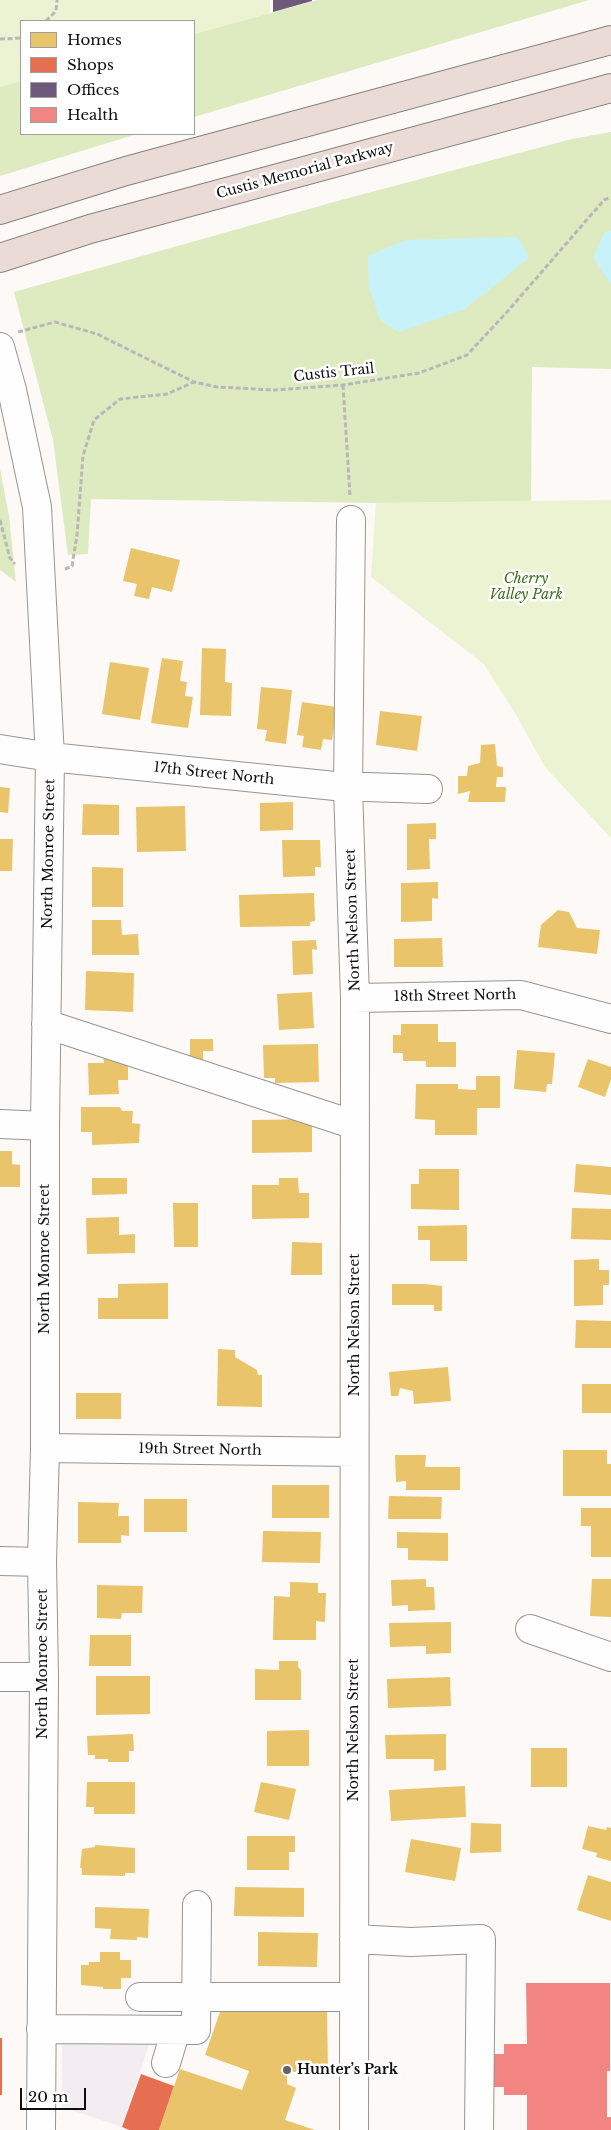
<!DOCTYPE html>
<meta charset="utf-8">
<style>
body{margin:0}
#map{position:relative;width:611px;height:2130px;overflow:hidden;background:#fcf9f6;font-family:"Libre Baskerville",serif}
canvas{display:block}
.legend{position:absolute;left:20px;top:20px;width:175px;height:115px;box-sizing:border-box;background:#fff;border:1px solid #9f9f9f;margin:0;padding:6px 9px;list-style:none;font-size:15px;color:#101010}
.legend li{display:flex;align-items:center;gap:10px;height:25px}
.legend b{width:25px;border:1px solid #9f9f9f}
.scale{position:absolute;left:20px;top:2088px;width:66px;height:22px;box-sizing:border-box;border:2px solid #101010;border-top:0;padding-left:6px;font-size:15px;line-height:18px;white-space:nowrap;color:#101010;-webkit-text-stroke:4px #fff;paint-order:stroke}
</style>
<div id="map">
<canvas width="611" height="2130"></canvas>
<ul class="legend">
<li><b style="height:14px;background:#e9c46a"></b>Homes</li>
<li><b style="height:14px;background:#e76f51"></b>Shops</li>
<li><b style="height:14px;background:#6d597a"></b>Offices</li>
<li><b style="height:14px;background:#f28482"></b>Health</li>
</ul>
<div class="scale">20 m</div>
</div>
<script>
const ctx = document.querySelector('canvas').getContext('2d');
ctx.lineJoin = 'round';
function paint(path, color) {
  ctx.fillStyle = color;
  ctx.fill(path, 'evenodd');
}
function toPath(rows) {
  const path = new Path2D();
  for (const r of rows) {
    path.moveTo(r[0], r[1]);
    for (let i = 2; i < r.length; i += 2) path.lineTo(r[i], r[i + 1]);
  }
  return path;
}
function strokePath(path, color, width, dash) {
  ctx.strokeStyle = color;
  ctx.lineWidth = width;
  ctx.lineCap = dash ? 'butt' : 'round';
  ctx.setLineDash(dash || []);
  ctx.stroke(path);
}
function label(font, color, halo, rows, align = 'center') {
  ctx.font = font + ' "Libre Baskerville",serif';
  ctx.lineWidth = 5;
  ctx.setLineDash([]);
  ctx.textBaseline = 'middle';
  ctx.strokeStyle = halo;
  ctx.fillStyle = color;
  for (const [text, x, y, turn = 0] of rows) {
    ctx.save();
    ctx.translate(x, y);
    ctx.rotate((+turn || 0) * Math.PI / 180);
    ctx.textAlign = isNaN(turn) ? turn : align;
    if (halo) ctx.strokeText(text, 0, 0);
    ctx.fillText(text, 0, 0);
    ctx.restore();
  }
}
paint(toPath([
 [62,2031,153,2032,122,2127,62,2107]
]), '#f3edf2');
paint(toPath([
 [0,0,270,0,270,13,194,34,194,21,21,21,21,81,0,87],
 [611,500,611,838,545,767,518,718,484,664,371,577,376,503]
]), '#ecf3d3');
paint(toPath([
 [318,0,589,0,194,117,194,34],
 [21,81,21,134,137,134,0,176,0,87],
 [611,132,611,369,532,367,531,501,376,503,91,499,88,554,68,555,53,440,14,292,341,200,572,139],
 [0,469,9,516,16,582,0,570]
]), '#deebc1');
paint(toPath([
 [611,231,611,284,593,257,605,232],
 [518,237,529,258,465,309,399,332,380,320,369,287,368,256,406,240]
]), '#c8f2fa');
paint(toPath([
 [131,548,180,560,172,592,152,587,149,599,134,596,137,584,123,581],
 [202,648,226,649,225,682,232,683,231,716,200,715],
 [162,658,183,661,180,681,187,682,185,696,193,697,188,728,151,723],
 [110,662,149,668,140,720,102,714],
 [261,687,292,690,286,744,265,741,267,730,257,729],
 [302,702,337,707,332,740,323,739,321,750,302,747,304,736,297,735],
 [380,711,422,716,417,751,376,745],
 [495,744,497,766,503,767,503,777,497,777,496,787,506,787,505,802,468,802,470,791,458,794,458,776,467,776,468,766,480,763,481,745],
 [0,787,10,788,8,813,0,812],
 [293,802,293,830,260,831,260,803],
 [83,804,119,805,119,835,82,835],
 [185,806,186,851,137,852,136,807],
 [436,823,436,839,429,839,430,869,407,870,407,824],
 [0,839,13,839,12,871,0,871],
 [282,840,320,840,321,867,315,867,315,876,283,877],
 [92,867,123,868,123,907,92,907],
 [438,882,438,899,432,898,432,921,401,922,401,883],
 [314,893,315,921,310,922,310,926,240,927,239,895],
 [558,910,569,912,577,928,600,930,597,954,538,947,541,925],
 [92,920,121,920,122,935,138,934,139,955,92,955],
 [442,938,443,967,394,967,394,939],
 [316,940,317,950,312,949,313,974,293,975,292,941],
 [86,971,134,973,133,1012,85,1010],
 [312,992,314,1028,279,1030,277,994],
 [401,1024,438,1024,438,1042,456,1042,456,1067,426,1067,426,1061,403,1061,403,1053,393,1053,393,1035,401,1035],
 [190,1039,213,1039,213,1051,203,1051,203,1061,190,1061],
 [318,1044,319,1082,275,1083,275,1078,264,1078,263,1045],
 [517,1050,555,1053,552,1084,547,1084,546,1092,514,1089],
 [103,1057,128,1061,128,1080,118,1080,119,1094,89,1095,88,1063,104,1063],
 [588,1059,611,1067,611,1079,605,1097,578,1087],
 [476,1076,500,1076,500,1108,477,1108,477,1135,435,1135,435,1120,415,1119,416,1084,458,1084,458,1089,476,1090],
 [81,1107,120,1107,122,1111,133,1111,132,1123,140,1124,139,1143,92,1145,92,1132,81,1132],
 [312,1119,312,1152,252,1153,252,1120],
 [0,1151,12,1151,12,1164,20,1165,20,1187,0,1187],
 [576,1164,611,1167,611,1195,574,1192],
 [419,1169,459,1169,459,1210,411,1209,411,1184,419,1184],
 [92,1178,127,1178,127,1194,92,1195],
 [279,1178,298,1178,299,1193,309,1193,309,1218,252,1219,252,1185,279,1185],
 [173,1203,198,1203,198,1247,174,1247],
 [572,1208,611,1209,611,1240,571,1239],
 [119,1217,119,1235,135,1234,135,1253,87,1254,86,1218],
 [467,1225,467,1261,430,1261,430,1240,418,1240,418,1226],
 [292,1242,322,1243,322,1275,291,1275],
 [599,1259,599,1270,609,1270,609,1285,603,1285,603,1305,574,1306,574,1260],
 [168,1283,168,1319,98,1319,98,1298,118,1298,118,1284],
 [392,1284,425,1284,442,1286,442,1311,434,1311,434,1305,392,1305],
 [576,1320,611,1321,611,1348,575,1348],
 [218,1349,235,1350,235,1357,257,1370,258,1375,262,1375,262,1407,217,1406],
 [448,1367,451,1401,414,1404,413,1391,400,1388,398,1396,391,1396,389,1372],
 [582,1384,611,1384,611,1413,582,1413],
 [76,1393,121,1393,121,1419,76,1419],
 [563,1450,607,1450,607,1464,611,1464,611,1496,563,1496],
 [395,1455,426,1455,425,1467,460,1467,460,1490,406,1490,406,1481,396,1482],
 [272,1485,329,1485,329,1518,272,1518],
 [389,1496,442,1497,441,1519,388,1519],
 [144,1499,187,1499,187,1532,144,1532],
 [78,1502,119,1503,118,1516,129,1516,129,1536,121,1535,121,1543,78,1543],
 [581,1508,611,1508,611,1557,591,1557,591,1526,581,1526],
 [263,1531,321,1532,320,1563,262,1562],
 [397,1532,448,1533,448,1561,408,1560,408,1548,397,1548],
 [426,1579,426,1587,434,1587,435,1610,408,1611,408,1605,392,1606,391,1580],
 [592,1579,611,1579,611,1617,590,1616],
 [290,1582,318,1583,318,1593,326,1593,325,1622,316,1621,316,1640,273,1640,274,1596,290,1597],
 [97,1585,143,1586,142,1613,122,1613,121,1619,97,1618],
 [451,1622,451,1653,426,1654,426,1646,390,1647,389,1623],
 [90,1635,131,1635,131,1666,89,1666],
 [279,1661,298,1661,298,1667,301,1670,301,1700,255,1700,255,1669,279,1670],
 [96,1676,150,1676,150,1714,96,1715],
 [450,1677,451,1706,388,1708,387,1679],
 [309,1730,309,1766,267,1766,267,1731],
 [133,1734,134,1751,129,1751,129,1762,108,1762,108,1759,95,1759,95,1755,88,1755,87,1736],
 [446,1734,446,1770,434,1771,434,1759,386,1759,385,1735],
 [531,1748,567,1748,567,1787,531,1787],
 [87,1782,135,1782,135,1814,94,1814,94,1807,86,1807],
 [261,1782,296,1789,289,1820,254,1812],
 [465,1786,466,1817,391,1821,389,1790],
 [471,1823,501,1824,501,1852,470,1853],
 [588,1826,606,1830,607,1827,611,1828,611,1861,596,1857,597,1853,582,1849],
 [247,1836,295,1836,295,1852,289,1852,289,1870,247,1870],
 [411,1839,461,1848,455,1881,405,1872],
 [95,1845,135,1848,135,1873,125,1873,125,1876,82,1875,82,1868,80,1868,82,1849,95,1847],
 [588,1875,611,1882,611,1921,577,1910],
 [235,1887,304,1888,304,1917,234,1916],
 [95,1907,149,1909,148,1938,137,1937,137,1940,110,1939,111,1929,95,1928],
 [258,1932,318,1933,317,1967,258,1966],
 [100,1952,120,1952,120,1960,131,1960,131,1978,121,1978,121,1989,103,1989,103,1987,81,1985,81,1965,89,1965,89,1962,100,1962],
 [221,2009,327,2009,328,2072,287,2072,287,2084,296,2088,285,2120,315,2130,159,2130,180,2069,242,2090,249,2071,205,2055]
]), '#e9c46a');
paint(toPath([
 [0,2038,2,2038,2,2095,0,2095],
 [141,2074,174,2086,159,2130,129,2130,122,2127]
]), '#e76f51');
paint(toPath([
 [273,0,312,0,312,1,273,12]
]), '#6d597a');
paint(toPath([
 [526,1983,610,1983,610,2071,607,2071,607,2117,611,2117,611,2130,527,2130,527,2095,504,2095,504,2087,494,2087,494,2054,504,2054,504,2044,527,2044]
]), '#f28482');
const minor = toPath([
 [0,347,12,390,37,507,50,757,45,1126,45,1448,42,1562,44,1677,41,2130],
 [351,520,348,788,355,998,354,2130],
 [0,749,50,757,335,786,428,789],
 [355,998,521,995,611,1019],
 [46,1024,355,1125],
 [0,1124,45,1126],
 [45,1448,354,1452],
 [0,1561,42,1562],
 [530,1629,611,1657],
 [0,1677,44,1677],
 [354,1939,411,1942,481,1939,479,2130],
 [140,1997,354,1997],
 [41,2029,196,2030,197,1905],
 [166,2063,176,2030]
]);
const highway = toPath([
 [0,210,126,171,611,40],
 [0,258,90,229,611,88]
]);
strokePath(minor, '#969594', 30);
strokePath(highway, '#848281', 30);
strokePath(toPath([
 [46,21,56,11,57,0],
 [0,39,21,38],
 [18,332,55,322,97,334,194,382,217,387,275,390,343,385,419,373,467,355,507,312,604,200,611,197],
 [343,385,350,496],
 [0,520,10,558,15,564],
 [65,569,72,566,77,535,83,456,94,420,120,399,167,394,194,382]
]), '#b9b8b8', 3, [5, 2.5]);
strokePath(minor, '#fffefe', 28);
strokePath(highway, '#ebdbd6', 28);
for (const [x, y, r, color] of [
 [287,2070,5,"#636260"]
]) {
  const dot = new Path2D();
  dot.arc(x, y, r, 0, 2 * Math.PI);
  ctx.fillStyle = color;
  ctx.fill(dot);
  strokePath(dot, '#fff', 2);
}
label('14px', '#101010', '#fff', [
 ["Custis Memorial Parkway",305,171,-15],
 ["Custis Trail",334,373,-6],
 ["17th Street North",214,774,6],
 ["North Monroe Street",49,854,-89],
 ["North Nelson Street",353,920,-92],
 ["18th Street North",455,996,-1],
 ["North Monroe Street",45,1259,-90],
 ["North Nelson Street",355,1325,-90],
 ["19th Street North",200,1450,1],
 ["North Monroe Street",43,1664,-90],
 ["North Nelson Street",354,1730,-90]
]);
label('italic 14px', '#3c6f19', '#fff', [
 ["Cherry",526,579],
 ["Valley Park",526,595]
]);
label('bold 14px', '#101010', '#fff', [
 ["Hunter’s Park",297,2070]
], 'left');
</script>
